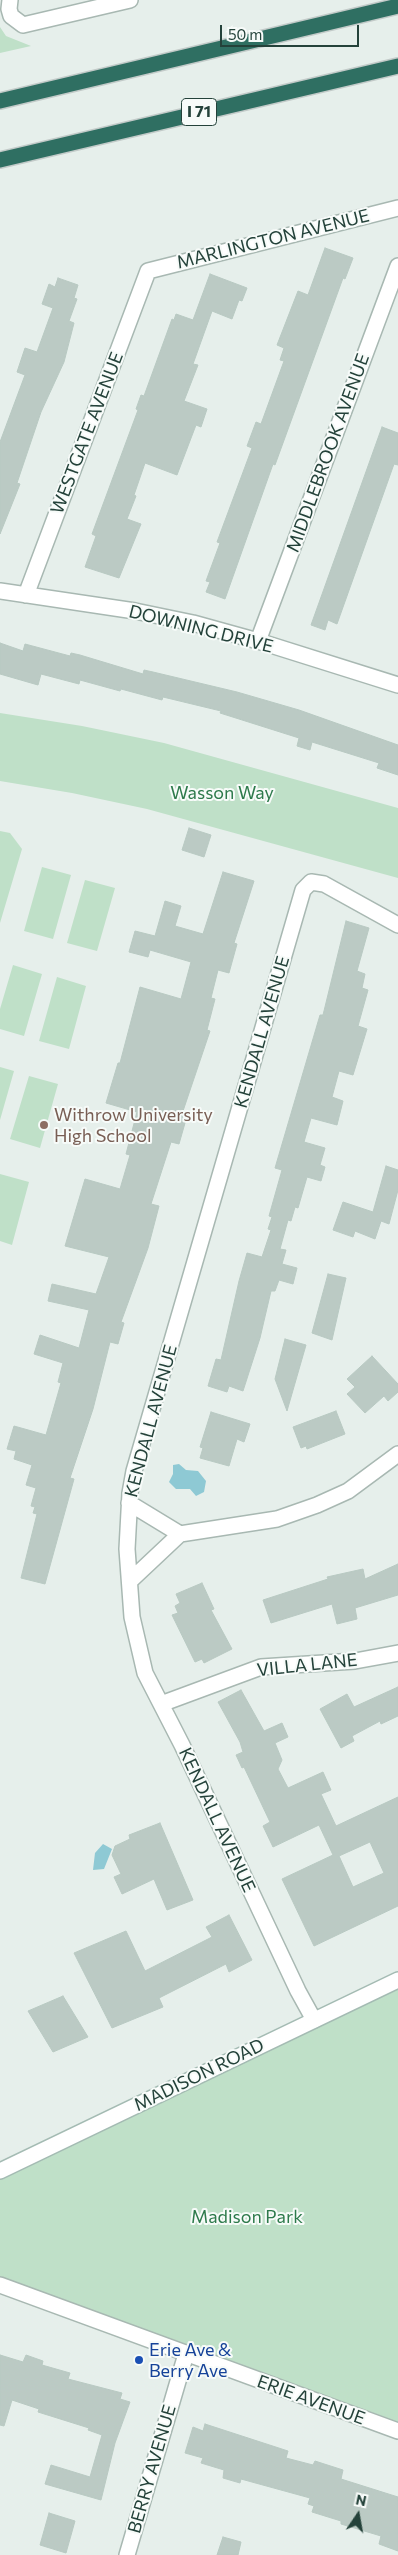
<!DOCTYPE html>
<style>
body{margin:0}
#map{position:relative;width:398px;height:2555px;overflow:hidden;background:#e6efeb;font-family:Commissioner,sans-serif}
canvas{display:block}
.north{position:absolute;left:333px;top:2490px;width:50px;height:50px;-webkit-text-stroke:4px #f7fbf9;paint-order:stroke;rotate:12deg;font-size:14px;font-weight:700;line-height:20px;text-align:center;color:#24423a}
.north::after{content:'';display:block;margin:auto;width:18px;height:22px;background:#24423a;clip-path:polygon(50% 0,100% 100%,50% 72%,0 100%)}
.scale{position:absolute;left:220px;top:25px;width:139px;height:22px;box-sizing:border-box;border:2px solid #24423a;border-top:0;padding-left:6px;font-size:15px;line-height:18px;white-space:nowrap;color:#24423a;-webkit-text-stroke:4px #f7fbf9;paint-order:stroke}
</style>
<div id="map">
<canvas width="398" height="2555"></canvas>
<div class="north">N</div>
<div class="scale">50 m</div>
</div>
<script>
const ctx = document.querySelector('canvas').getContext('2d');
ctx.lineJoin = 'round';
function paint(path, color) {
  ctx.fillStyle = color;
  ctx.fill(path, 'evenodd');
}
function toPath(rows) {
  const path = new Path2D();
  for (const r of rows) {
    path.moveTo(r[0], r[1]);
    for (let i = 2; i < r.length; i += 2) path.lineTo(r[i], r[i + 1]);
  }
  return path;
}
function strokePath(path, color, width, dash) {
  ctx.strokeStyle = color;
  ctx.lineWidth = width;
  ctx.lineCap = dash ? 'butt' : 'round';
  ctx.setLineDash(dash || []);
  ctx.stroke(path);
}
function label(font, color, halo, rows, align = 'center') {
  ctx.font = font + ' Commissioner,sans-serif';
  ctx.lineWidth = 4;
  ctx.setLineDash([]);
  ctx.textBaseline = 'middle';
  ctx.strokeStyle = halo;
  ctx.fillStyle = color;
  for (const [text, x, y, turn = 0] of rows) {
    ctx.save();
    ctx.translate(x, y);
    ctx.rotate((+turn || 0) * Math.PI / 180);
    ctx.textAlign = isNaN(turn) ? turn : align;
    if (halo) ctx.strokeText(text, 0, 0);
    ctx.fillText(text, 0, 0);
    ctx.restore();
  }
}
paint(toPath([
 [0,27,6,36,31,46,0,53],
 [0,713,82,726,164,743,398,808,398,878,147,809,72,793,0,781],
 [0,831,10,833,22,849,0,923],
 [42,867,71,875,53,939,24,931],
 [85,880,115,888,97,951,67,943],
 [13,965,42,974,24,1036,0,1029,0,1009],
 [57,977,86,986,69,1049,39,1041],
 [0,1067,14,1071,0,1120],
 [29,1076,58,1084,40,1148,10,1139],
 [0,1174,29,1182,12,1245,0,1241],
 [398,1980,398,2431,0,2285,0,2171]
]), '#bfe0c8');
paint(toPath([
 [179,1464,186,1470,198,1471,206,1481,204,1492,196,1496,190,1489,176,1489,169,1482,173,1474,173,1465],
 [103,1844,112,1849,104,1869,93,1870,95,1853]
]), '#8ec9d4');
const building = toPath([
 [325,248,353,258,345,279,343,278,275,465,273,464,225,599,206,592,210,582,206,581,220,543,217,542,252,448,247,446,256,422,261,424,284,361,280,360,284,348,277,345,298,291,308,295,325,248],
 [210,274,247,288,242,301,239,300,232,319,212,311,193,364,198,365,184,401,207,409,201,427,196,425,177,475,145,463,134,495,136,496,127,519,141,524,119,578,85,567,96,536,92,534,138,410,136,409,141,395,144,396,172,319,174,320,176,314,193,320,210,274],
 [58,278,78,285,74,298,77,299,69,321,74,323,64,362,41,412,17,483,20,484,0,534,0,442,25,375,17,372,25,348,37,352,53,308,42,304,49,284,55,287,58,278],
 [382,427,398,433,398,465,394,464,337,624,328,620,325,630,311,625,382,427],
 [0,643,23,651,25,644,70,656,71,653,80,655,143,674,144,670,153,672,237,692,299,710,398,745,398,775,377,768,379,763,312,742,310,750,297,746,299,738,220,713,221,711,163,697,162,700,121,689,120,691,80,680,79,684,41,674,38,685,0,674,0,643],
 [189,828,211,835,204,857,182,850,189,828],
 [223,872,254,881,234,943,237,944,229,973,218,970,211,998,215,999,207,1030,210,1031,182,1114,187,1116,179,1144,171,1142,151,1204,159,1206,148,1248,121,1322,124,1323,118,1344,110,1342,93,1409,70,1478,74,1479,45,1584,21,1578,37,1514,33,1513,35,1507,31,1506,36,1488,26,1485,32,1465,14,1459,16,1451,7,1449,14,1426,46,1435,61,1383,58,1382,63,1363,34,1354,40,1335,79,1348,89,1310,48,1301,52,1284,96,1294,109,1257,65,1246,85,1179,120,1189,130,1155,126,1154,137,1112,106,1103,118,1063,120,1063,140,987,181,999,191,962,150,950,148,957,129,952,135,931,155,936,165,901,181,906,175,926,203,934,223,872],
 [346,921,369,928,357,971,365,974,362,988,368,990,358,1026,367,1029,353,1075,339,1071,332,1097,343,1101,337,1125,311,1118,304,1142,325,1148,320,1165,325,1167,321,1181,307,1177,298,1208,295,1207,291,1221,288,1220,280,1249,286,1250,282,1264,297,1268,293,1284,279,1280,275,1291,271,1291,260,1338,243,1391,229,1386,227,1392,208,1386,216,1359,221,1360,239,1281,247,1253,262,1257,271,1230,268,1229,272,1217,269,1216,282,1170,275,1168,320,1015,323,1015,346,921],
 [386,1166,398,1170,398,1190,389,1224,381,1221,375,1239,355,1231,353,1237,333,1230,343,1202,373,1212,386,1166],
 [328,1274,346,1278,332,1340,312,1333,328,1274],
 [285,1339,306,1345,287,1411,275,1379,285,1339],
 [372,1356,398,1384,398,1392,388,1401,384,1396,365,1413,347,1394,355,1387,347,1379,372,1356],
 [336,1411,345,1434,307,1449,306,1446,301,1448,293,1427,336,1411],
 [211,1412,250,1424,244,1442,237,1439,229,1466,200,1458,203,1448,200,1447,211,1412],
 [398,1564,398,1595,355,1608,357,1619,337,1624,332,1604,271,1623,263,1600,328,1579,327,1577,363,1569,365,1579,398,1564],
 [202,1583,214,1609,211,1610,232,1649,204,1663,202,1659,195,1662,172,1615,178,1613,175,1606,180,1603,176,1594,202,1583],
 [398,1687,398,1716,381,1724,380,1721,352,1736,354,1741,341,1748,320,1709,347,1694,354,1707,398,1687],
 [241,1690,264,1731,282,1723,288,1737,275,1743,282,1760,278,1769,288,1788,323,1772,331,1790,321,1794,336,1826,398,1797,398,1906,314,1946,282,1879,333,1855,319,1825,273,1847,263,1826,270,1822,244,1767,242,1768,236,1755,243,1752,240,1742,218,1702,241,1690],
 [370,1842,384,1873,353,1887,339,1856,370,1842],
 [160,1823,193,1900,167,1910,154,1879,122,1894,114,1877,121,1874,112,1855,115,1846,130,1839,129,1835,160,1823],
 [229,1915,252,1960,229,1972,226,1964,159,1998,163,2007,112,2028,74,1953,126,1931,145,1971,212,1937,206,1927,229,1915],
 [63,1996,88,2037,53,2052,28,2011,63,1996],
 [0,2355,23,2362,26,2355,43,2361,42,2365,70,2373,68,2379,122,2393,120,2399,130,2402,115,2443,101,2500,45,2484,51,2465,90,2477,102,2435,88,2430,89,2428,38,2412,39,2409,12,2400,4,2426,0,2425,0,2355],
 [205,2424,288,2451,286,2458,313,2465,315,2461,343,2470,341,2479,398,2497,398,2551,379,2544,381,2536,341,2524,341,2521,312,2512,314,2506,308,2504,310,2498,241,2479,240,2483,223,2478,224,2470,201,2463,203,2458,185,2453,193,2427,203,2431,205,2424],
 [49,2513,75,2521,66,2553,40,2545,49,2513],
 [223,2537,241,2542,238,2555,217,2555,223,2537]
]);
paint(building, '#bbcac4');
strokePath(building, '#b8c9c2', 1);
const minor = toPath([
 [10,0,9,9,11,16,23,25,130,0],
 [0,591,135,611,193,623,258,641,398,685],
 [26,595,148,271,398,208],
 [258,641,398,266],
 [129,1503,180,1534],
 [130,1581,180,1534,277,1519,317,1505,348,1491,398,1454],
 [161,1704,261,1667,355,1661,398,1653],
 [314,2020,298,1991,182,1745,145,1673,132,1617,127,1549,130,1493,134,1471,303,890,311,882,324,884,398,925],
 [127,2555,186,2354]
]);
const tertiary = toPath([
 [0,2285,398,2431]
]);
const secondary = toPath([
 [0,2171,398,1980]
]);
const motorway = toPath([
 [0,101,398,6],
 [0,160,398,66]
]);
strokePath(minor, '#a8b8b2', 18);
strokePath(tertiary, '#a8b8b2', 18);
strokePath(secondary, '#a4bbb3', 18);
strokePath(motorway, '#c2cac8', 18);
strokePath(minor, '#fff', 15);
strokePath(tertiary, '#fff', 15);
strokePath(secondary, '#fff', 15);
strokePath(motorway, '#2f6f62', 15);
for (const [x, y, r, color] of [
 [44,1125,5,"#8d6e63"],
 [139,2360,5,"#1a4fb4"]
]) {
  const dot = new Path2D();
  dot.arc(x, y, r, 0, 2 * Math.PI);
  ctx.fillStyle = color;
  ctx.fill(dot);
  strokePath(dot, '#f7fbf9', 2);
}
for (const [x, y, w] of [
 [199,112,35]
]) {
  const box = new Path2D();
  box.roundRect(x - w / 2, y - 13.5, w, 27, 4);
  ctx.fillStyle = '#f7fbf9';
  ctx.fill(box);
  strokePath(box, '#24423a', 1);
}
label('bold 16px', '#24423a', null, [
 ["I 71",199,112]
]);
label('18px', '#24423a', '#f7fbf9', [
 ["MARLINGTON AVENUE",273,239,-14],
 ["WESTGATE AVENUE",87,433,-69],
 ["MIDDLEBROOK AVENUE",328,453,-70],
 ["DOWNING DRIVE",201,629,14],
 ["KENDALL AVENUE",262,1032,-74],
 ["KENDALL AVENUE",151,1421,-75],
 ["VILLA LANE",307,1665,-6],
 ["KENDALL AVENUE",217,1820,65],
 ["MADISON ROAD",199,2075,-26],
 ["ERIE AVENUE",311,2400,20],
 ["BERRY AVENUE",152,2469,-74]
]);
label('18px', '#2d7a4b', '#f7fbf9', [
 ["Wasson Way",222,793],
 ["Madison Park",247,2217]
]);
label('18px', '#785e54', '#f7fbf9', [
 ["Withrow University",54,1115],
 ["High School",54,1136]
], 'left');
label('18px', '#164399', '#f7fbf9', [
 ["Erie Ave &",149,2350],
 ["Berry Ave",149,2371]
], 'left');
</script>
